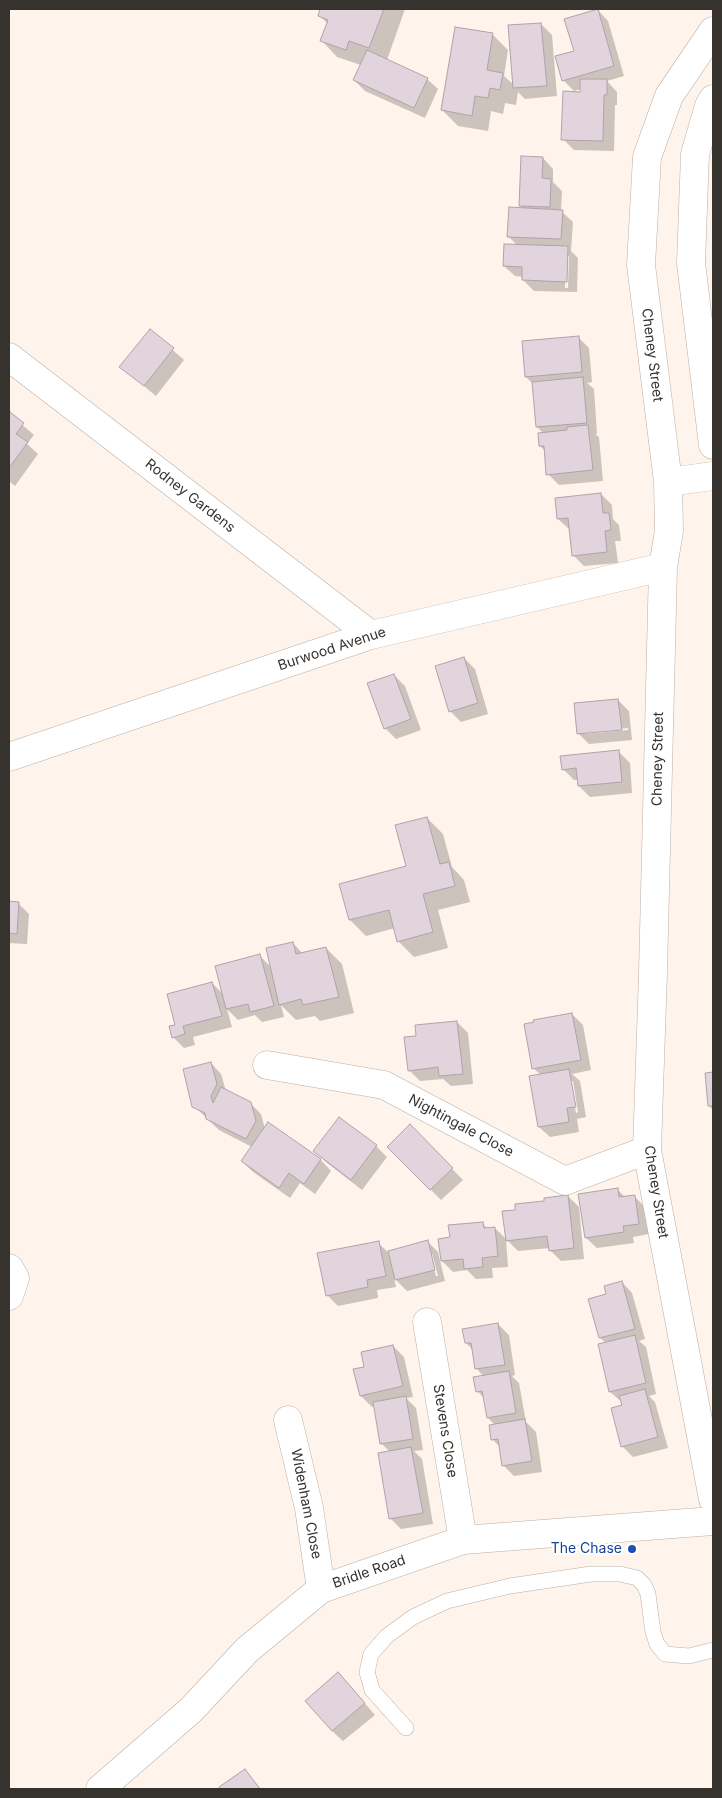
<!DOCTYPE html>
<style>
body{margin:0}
#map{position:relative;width:722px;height:1798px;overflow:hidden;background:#fef4ec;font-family:Inter,sans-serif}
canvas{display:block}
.frame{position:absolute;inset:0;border:10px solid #36322e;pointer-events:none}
</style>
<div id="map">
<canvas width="722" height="1798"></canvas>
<div class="frame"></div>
</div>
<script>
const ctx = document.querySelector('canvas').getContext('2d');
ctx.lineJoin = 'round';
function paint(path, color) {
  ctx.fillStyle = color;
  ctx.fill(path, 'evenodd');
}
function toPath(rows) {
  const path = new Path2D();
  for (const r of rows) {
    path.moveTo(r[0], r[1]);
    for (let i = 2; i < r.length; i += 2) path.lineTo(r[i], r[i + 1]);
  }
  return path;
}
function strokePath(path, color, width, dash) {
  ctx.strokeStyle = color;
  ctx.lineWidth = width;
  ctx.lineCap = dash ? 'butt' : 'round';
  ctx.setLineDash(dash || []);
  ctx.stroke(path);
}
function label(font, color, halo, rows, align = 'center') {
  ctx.font = font + ' Inter,sans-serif';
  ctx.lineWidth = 4.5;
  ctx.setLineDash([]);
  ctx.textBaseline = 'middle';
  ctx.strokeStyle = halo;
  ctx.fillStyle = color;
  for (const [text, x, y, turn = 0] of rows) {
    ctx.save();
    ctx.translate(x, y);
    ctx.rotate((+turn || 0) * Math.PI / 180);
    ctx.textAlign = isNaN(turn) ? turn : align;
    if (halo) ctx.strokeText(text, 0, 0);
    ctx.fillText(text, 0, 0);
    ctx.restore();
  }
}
paint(toPath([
 [318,9,405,9,387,60,427,79,438,89,425,118,365,91,354,80,361,65,337,57,322,41,328,24,319,15,321,10],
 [598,10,608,21,624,76,607,81,617,92,617,105,615,105,614,151,574,150,563,139,581,93,581,89,574,91,563,80,575,52],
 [541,24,552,35,557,96,525,99,518,92,516,105,505,103,503,114,491,111,488,131,458,126,442,110,492,34,508,50,504,76,514,85],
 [543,158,553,169,553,182,562,191,561,211,573,222,571,251,578,258,577,292,534,291,523,280,523,277,515,276,504,266,518,246,508,236,524,209,520,205],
 [566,256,569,256,568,288,565,288],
 [150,330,184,360,156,396,121,367],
 [578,337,589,348,592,382,587,383,594,389,597,434,595,434,599,437,603,481,559,485,548,474,545,451,540,446,544,434,537,427,533,384,526,377],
 [10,414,34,435,27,444,38,454,15,486,9,481,9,417],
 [601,494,612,505,613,519,619,525,621,541,615,541,618,563,584,566,573,555,569,529,558,519],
 [464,658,475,669,488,714,461,722,450,711],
 [394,675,405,686,421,730,396,739,385,728],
 [618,700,629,711,632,740,589,744,578,733],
 [628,728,628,730,586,734,586,732],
 [619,752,630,763,632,793,590,797,579,786,578,780,574,780,563,769],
 [427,818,443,834,452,867,464,880,470,902,438,910,448,948,414,957,398,941,395,928,366,936,350,920,408,867],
 [9,902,18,903,29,914,27,944,9,943],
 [293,943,303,954,326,948,342,964,354,1013,320,1021,315,1016,296,1020,281,1005,284,1017,262,1022,255,1015,238,1020,227,1009,232,1027,193,1037,195,1045,184,1048,173,1037,177,1026,212,983,223,994,260,956,271,967],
 [572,1014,583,1025,591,1070,572,1074,580,1081,586,1117,577,1119,579,1132,550,1137,539,1127,541,1075,533,1068],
 [570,1081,573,1081,578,1112,576,1113],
 [457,1022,468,1033,473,1084,451,1086,443,1079,420,1081,409,1070,418,1037],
 [211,1063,221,1074,226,1091,250,1103,261,1114,265,1129,268,1124,321,1160,331,1171,315,1194,300,1183,290,1198,253,1172,242,1161,252,1147,219,1130,194,1106],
 [713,1073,713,1110,709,1106,706,1074],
 [410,1126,463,1180,441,1200,388,1147],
 [376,1146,387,1157,362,1190,326,1162,315,1151],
 [617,1189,626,1198,634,1196,645,1207,649,1234,633,1237,634,1243,597,1248,586,1238],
 [568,1196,579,1207,584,1259,561,1261,550,1250,550,1248,518,1251,506,1239,508,1267,492,1268,493,1278,476,1279,467,1270,453,1272,442,1261,451,1238,482,1223,488,1229,495,1228,507,1240,517,1211],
 [427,1241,438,1252,445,1281,407,1291,394,1278,396,1287,377,1290,378,1298,338,1306,327,1295,378,1243,388,1252],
 [430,1253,432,1253,438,1276,436,1276],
 [622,1282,632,1293,645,1339,639,1341,646,1347,656,1394,649,1396,655,1402,668,1448,633,1457,622,1446,623,1406,622,1402,610,1392,606,1343,600,1338,608,1295],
 [498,1324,509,1335,515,1375,512,1376,519,1383,526,1422,536,1432,542,1472,514,1476,503,1465,500,1447,492,1439,495,1425,488,1418,485,1399,477,1391,484,1377,477,1369,474,1351,466,1343],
 [393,1346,404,1357,413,1397,406,1398,416,1408,423,1450,414,1451,422,1459,433,1524,401,1529,390,1518,390,1452,381,1443,375,1406,372,1407,361,1396,365,1368],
 [349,1685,375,1715,343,1741,332,1731],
 [244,1770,261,1789,222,1789,220,1788]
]), '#0003');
const building = toPath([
 [320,9,384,9,369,48,349,41,346,50,320,41,328,20,318,16,320,9],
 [598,9,614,66,562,81,555,56,574,51,564,19,598,9],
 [541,23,547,86,513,88,508,25,541,23],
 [455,27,493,33,487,70,503,73,500,90,490,88,488,98,475,96,472,116,441,110,455,27],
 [367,50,428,78,414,108,353,80,367,50],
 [580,79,607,79,607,95,604,95,603,141,561,140,563,91,580,92,580,79],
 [521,156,543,157,542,178,551,179,550,207,519,206,521,156],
 [509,207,563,210,561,239,507,237,509,207],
 [504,244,568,246,567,282,522,280,522,267,503,266,504,244],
 [150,329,174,348,144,386,119,367,150,329],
 [579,336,582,372,525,377,522,341,579,336],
 [583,377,587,423,536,427,532,382,583,377],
 [10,412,24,423,16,434,28,442,9,468,9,414,10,412],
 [588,425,593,470,546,475,544,446,539,446,538,433,567,430,567,427,588,425],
 [601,493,603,513,609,513,611,530,605,531,607,552,572,556,568,518,557,519,555,498,601,493],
 [464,657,478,703,449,712,435,666,464,657],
 [394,674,411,719,384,729,367,683,394,674],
 [618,699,622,730,577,734,574,703,618,699],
 [619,750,622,782,578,786,576,768,562,770,560,756,619,750],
 [427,817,440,864,449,862,455,886,423,894,433,932,397,942,389,910,349,920,339,884,406,866,395,825,427,817],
 [9,901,19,902,17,934,9,933,9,901],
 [293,942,296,954,326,947,339,997,303,1005,301,999,279,1005,266,948,293,942],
 [260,954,274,1006,250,1012,248,1004,226,1009,215,966,260,954],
 [212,982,222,1016,183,1026,185,1034,172,1038,169,1026,175,1025,167,994,212,982],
 [572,1013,581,1060,532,1069,524,1024,534,1022,533,1020,572,1013],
 [457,1021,463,1074,439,1076,438,1067,408,1071,404,1037,416,1036,415,1025,457,1021],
 [211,1062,217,1084,211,1096,213,1103,221,1087,251,1102,256,1121,246,1139,206,1119,205,1113,192,1107,183,1069,211,1062],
 [569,1069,576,1107,567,1108,569,1122,538,1127,529,1076,569,1069],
 [713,1072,713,1106,708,1106,705,1073,713,1072],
 [339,1117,377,1145,351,1180,313,1151,339,1117],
 [268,1122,321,1159,304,1184,289,1173,279,1188,241,1161,268,1122],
 [410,1124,453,1168,430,1190,387,1147,410,1124],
 [618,1188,619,1197,635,1195,639,1224,623,1226,624,1232,585,1238,578,1194,618,1188],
 [568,1195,574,1248,549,1251,547,1236,506,1241,502,1211,515,1210,515,1204,544,1201,544,1198,568,1195],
 [483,1222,484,1228,495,1227,498,1256,482,1258,483,1267,464,1269,463,1259,441,1261,438,1239,450,1237,448,1225,483,1222],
 [428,1240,435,1270,395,1280,388,1251,428,1240],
 [379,1241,386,1276,367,1280,368,1287,326,1296,317,1253,379,1241],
 [622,1281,635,1329,599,1338,588,1299,606,1294,604,1286,622,1281],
 [498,1323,505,1365,475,1369,471,1343,465,1343,462,1329,498,1323],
 [635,1335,646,1383,609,1392,598,1344,635,1335],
 [393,1345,403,1386,360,1396,353,1369,364,1367,361,1352,393,1345],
 [509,1371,516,1413,487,1418,482,1391,476,1392,473,1377,509,1371],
 [645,1389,658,1437,621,1447,611,1408,622,1405,619,1396,645,1389],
 [406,1396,413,1439,380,1444,373,1402,406,1396],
 [525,1419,532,1461,502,1466,498,1439,491,1440,489,1425,525,1419],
 [411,1447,423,1513,389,1519,378,1453,411,1447],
 [338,1672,365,1703,332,1731,305,1701,338,1672],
 [245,1769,260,1789,220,1789,219,1787,245,1769]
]);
paint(building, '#e1d4dd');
strokePath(building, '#afa2aa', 1);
const lane = toPath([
 [406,1728,372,1690,367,1672,371,1654,387,1636,413,1617,447,1601,510,1586,591,1574,620,1574,637,1578,644,1585,648,1594,653,1632,657,1644,665,1654,689,1656,713,1650]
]);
const street = toPath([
 [713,31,669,96,647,157,641,265,668,482,669,531,663,567,653,973,647,1150,713,1499],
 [713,99,709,106,695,154,691,263,713,445],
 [9,357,371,635],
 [668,482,713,476],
 [9,757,371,635,663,567],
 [267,1065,384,1085,565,1181,647,1150],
 [9,1268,15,1278,9,1296],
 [427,1322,463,1540],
 [288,1420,309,1508,321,1589]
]);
const secondary = toPath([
 [100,1789,191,1710,247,1650,321,1589,463,1540,713,1521]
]);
strokePath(lane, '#baafa6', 16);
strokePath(street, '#baafa6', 29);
strokePath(secondary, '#baafa6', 29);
strokePath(lane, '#fff', 15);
strokePath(street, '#fff', 28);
strokePath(secondary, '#fff', 28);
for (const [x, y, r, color] of [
 [632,1549,5,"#1a4fb4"]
]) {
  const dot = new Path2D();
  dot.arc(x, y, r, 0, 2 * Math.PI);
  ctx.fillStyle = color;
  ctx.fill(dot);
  strokePath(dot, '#fff', 2);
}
label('14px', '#36322e', '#fff', [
 ["Cheney Street",652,355,83],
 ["Rodney Gardens",190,496,38],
 ["Burwood Avenue",332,649,-18],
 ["Cheney Street",658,759,-89],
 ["Nightingale Close",461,1126,28],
 ["Cheney Street",656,1192,81],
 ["Stevens Close",445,1431,81],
 ["Widenham Close",306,1504,79],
 ["Bridle Road",369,1572,-19]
]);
label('14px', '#164399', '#fff', [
 ["The Chase",622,1549]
], 'right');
</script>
